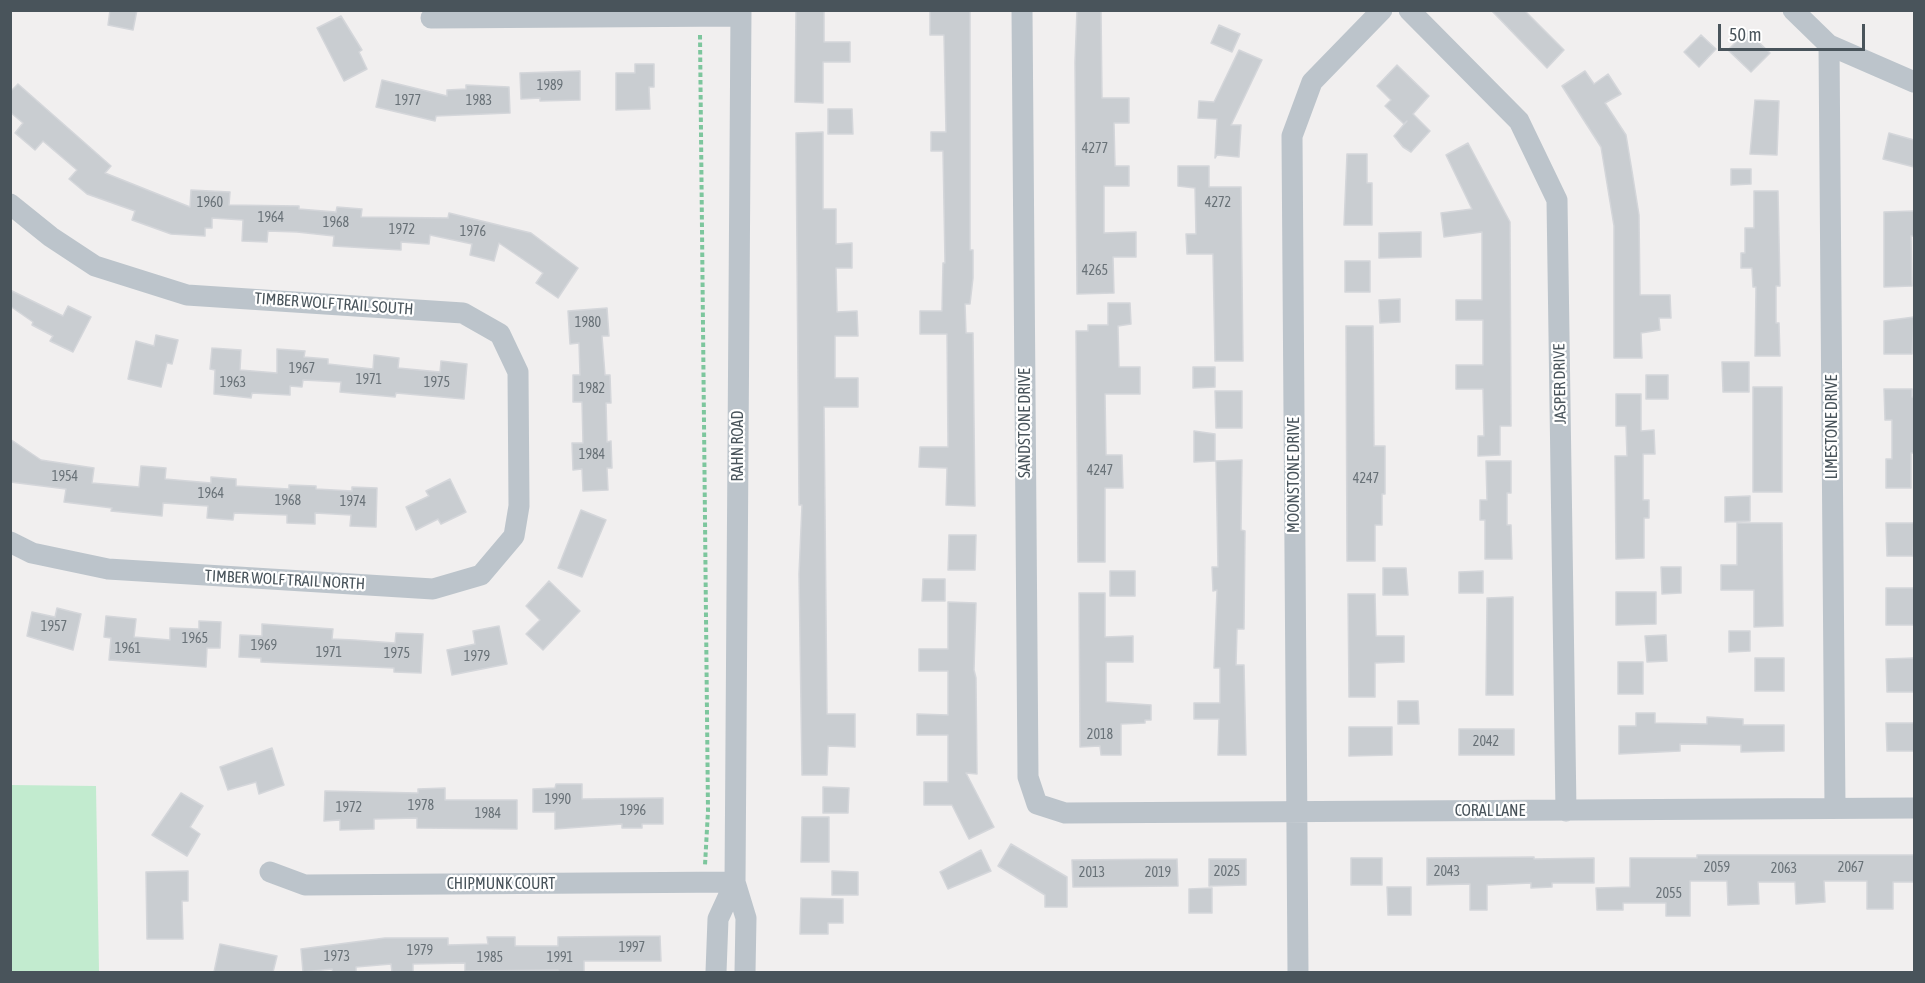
<!DOCTYPE html>
<style>
body{margin:0}
#map{position:relative;width:1925px;height:983px;overflow:hidden;background:#f1efef;font-family:"Asap Condensed",sans-serif}
canvas{display:block}
.frame{position:absolute;inset:0;border:12px solid #49545b;pointer-events:none}
.scale{position:absolute;left:1718px;top:24px;width:147px;height:27px;box-sizing:border-box;border:3px solid #49545b;border-top:0;padding-left:8px;font-size:18px;line-height:21px;white-space:nowrap;color:#49545b;-webkit-text-stroke:4px #fff;paint-order:stroke}
</style>
<div id="map">
<canvas width="1925" height="983"></canvas>
<div class="frame"></div>
<div class="scale">50 m</div>
</div>
<script>
const ctx = document.querySelector('canvas').getContext('2d');
ctx.lineJoin = 'round';
function paint(path, color) {
  ctx.fillStyle = color;
  ctx.fill(path, 'evenodd');
}
function toPath(rows) {
  const path = new Path2D();
  for (const r of rows) {
    path.moveTo(r[0], r[1]);
    for (let i = 2; i < r.length; i += 2) path.lineTo(r[i], r[i + 1]);
  }
  return path;
}
function strokePath(path, color, width, dash) {
  ctx.strokeStyle = color;
  ctx.lineWidth = width;
  ctx.lineCap = dash ? 'butt' : 'round';
  ctx.setLineDash(dash || []);
  ctx.stroke(path);
}
function label(font, color, halo, rows, align = 'center') {
  ctx.font = font + ' "Asap Condensed",sans-serif';
  ctx.lineWidth = 4.5;
  ctx.setLineDash([]);
  ctx.textBaseline = 'middle';
  ctx.strokeStyle = halo;
  ctx.fillStyle = color;
  for (const [text, x, y, turn = 0] of rows) {
    ctx.save();
    ctx.translate(x, y);
    ctx.rotate((+turn || 0) * Math.PI / 180);
    ctx.textAlign = isNaN(turn) ? turn : align;
    if (halo) ctx.strokeText(text, 0, 0);
    ctx.fillText(text, 0, 0);
    ctx.restore();
  }
}
paint(toPath([
 [11,785,96,786,99,972,11,972]
]), '#c2ebcf');
const building = toPath([
 [110,10,137,10,133,30,108,25,110,10],
 [796,10,824,10,824,42,850,42,850,62,823,62,823,103,795,102,796,10],
 [930,10,970,10,970,250,973,250,973,278,970,304,965,304,966,333,973,333,975,506,946,505,947,468,919,467,920,447,948,447,947,334,920,334,920,311,942,311,943,263,945,263,943,151,931,151,931,132,946,132,944,35,930,35,930,10],
 [1077,10,1101,10,1102,98,1129,98,1129,123,1114,123,1115,166,1129,166,1129,186,1104,186,1104,233,1136,232,1136,257,1113,257,1114,293,1077,294,1075,62,1077,10],
 [1491,10,1524,10,1564,50,1547,68,1491,10],
 [341,16,362,50,359,52,367,69,344,81,317,28,341,16],
 [1219,25,1240,34,1232,52,1211,43,1219,25],
 [1747,31,1770,53,1751,72,1728,50,1747,31],
 [1701,35,1716,49,1699,67,1684,52,1701,35],
 [1239,50,1262,60,1231,125,1241,125,1239,157,1217,155,1215,158,1217,119,1198,118,1199,101,1214,102,1239,50],
 [635,64,654,64,654,87,649,87,650,109,616,110,616,73,635,73,635,64],
 [1397,65,1429,96,1413,114,1430,131,1411,152,1403,147,1394,136,1407,121,1404,124,1385,106,1391,100,1377,86,1397,65],
 [580,71,580,100,540,101,540,98,521,99,520,73,580,71],
 [1585,71,1594,84,1608,74,1621,94,1605,103,1626,135,1632,171,1639,215,1640,295,1670,295,1671,318,1659,318,1660,330,1641,333,1642,358,1614,358,1614,226,1601,147,1562,86,1585,71],
 [382,80,447,96,447,90,466,89,466,85,509,87,510,113,436,116,435,121,376,107,382,80],
 [18,84,111,166,105,173,190,207,191,190,230,192,229,205,299,206,299,209,336,212,337,207,362,209,361,217,448,218,449,213,531,233,578,268,558,298,536,283,543,273,499,243,494,261,470,255,472,244,430,235,429,244,401,242,401,250,333,246,334,236,297,232,268,231,267,242,242,241,243,220,212,218,212,228,205,228,205,236,171,234,132,220,135,211,87,194,69,179,77,170,43,141,35,150,15,133,23,123,10,112,10,92,18,84],
 [1755,100,1779,101,1777,155,1750,154,1755,100],
 [828,109,852,109,853,134,828,134,828,109],
 [823,132,823,209,836,209,836,244,852,243,852,268,836,268,837,312,857,311,858,336,835,336,835,378,858,378,858,407,824,407,827,714,855,714,855,747,828,746,827,775,802,775,799,574,802,505,799,505,796,133,823,132],
 [1889,133,1914,140,1914,167,1883,159,1889,133],
 [1468,143,1510,222,1511,426,1500,426,1500,455,1478,456,1478,436,1484,436,1483,389,1456,389,1456,365,1483,365,1483,320,1456,320,1456,300,1482,300,1482,232,1444,237,1441,213,1472,209,1446,155,1468,143],
 [1347,154,1367,154,1367,183,1372,183,1372,225,1344,225,1347,154],
 [1178,166,1209,166,1209,187,1241,187,1243,361,1215,361,1213,254,1187,254,1186,234,1196,234,1195,188,1178,186,1178,166],
 [1731,169,1751,169,1751,184,1731,185,1731,169],
 [1754,191,1778,191,1780,286,1776,286,1776,323,1779,323,1780,356,1755,356,1756,287,1753,287,1752,268,1741,268,1741,253,1745,253,1745,228,1754,228,1754,191],
 [1914,211,1914,236,1911,236,1912,286,1884,287,1884,212,1914,211],
 [1421,232,1421,257,1379,258,1379,233,1421,232],
 [1345,261,1370,261,1370,292,1345,292,1345,261],
 [10,290,63,316,68,306,91,317,73,352,50,341,53,336,32,325,33,322,10,306,10,290],
 [1400,299,1400,322,1380,323,1379,300,1400,299],
 [1108,303,1130,303,1131,324,1118,326,1119,367,1140,367,1140,394,1105,394,1106,455,1122,455,1123,488,1105,488,1105,562,1078,562,1076,331,1088,331,1088,325,1108,325,1108,303],
 [607,308,609,336,602,336,605,375,610,375,611,403,606,403,607,442,611,441,612,468,607,468,608,490,583,491,582,469,573,470,572,443,583,443,582,402,573,402,573,375,580,375,579,343,570,344,568,311,607,308],
 [1914,317,1912,354,1884,354,1884,321,1914,317],
 [1346,326,1373,326,1374,446,1385,446,1385,494,1382,494,1382,525,1375,525,1375,561,1347,561,1346,326],
 [156,335,178,340,172,364,167,363,161,387,128,379,136,341,154,346,156,335],
 [212,348,241,350,240,370,277,373,277,349,305,351,304,357,328,359,328,364,373,369,374,355,399,358,398,368,440,372,441,361,467,364,464,399,396,393,395,397,340,392,341,382,303,380,302,387,290,386,290,395,252,393,251,398,214,394,215,370,210,369,212,348],
 [1722,362,1749,362,1749,392,1723,392,1722,362],
 [1193,367,1215,367,1215,387,1193,388,1193,367],
 [1646,375,1668,375,1668,399,1646,399,1646,375],
 [1753,387,1782,387,1782,492,1753,492,1753,387],
 [1884,389,1912,389,1912,397,1914,397,1914,453,1911,453,1911,488,1886,488,1886,459,1892,459,1892,420,1885,420,1884,389],
 [1215,391,1242,391,1242,428,1216,428,1215,391],
 [1616,394,1641,394,1641,431,1654,430,1655,454,1643,454,1643,500,1649,500,1649,518,1644,518,1644,558,1616,559,1615,456,1627,456,1626,426,1616,426,1616,394],
 [1194,431,1215,434,1215,461,1194,462,1194,431],
 [10,439,41,460,94,468,92,483,139,487,141,466,166,468,165,479,211,483,211,477,236,479,236,486,289,489,289,485,316,486,316,489,352,491,352,487,377,488,376,527,350,526,351,515,315,513,315,524,287,523,287,515,234,513,233,520,207,518,208,506,163,503,162,516,111,511,112,508,64,502,66,489,10,482,10,439],
 [1242,460,1241,530,1245,531,1244,629,1237,629,1236,665,1244,665,1246,755,1218,755,1219,719,1194,719,1194,703,1220,703,1220,668,1214,668,1217,590,1213,591,1212,567,1218,567,1216,461,1242,460],
 [1486,461,1511,461,1511,493,1507,493,1507,525,1511,525,1512,559,1485,559,1485,520,1480,520,1480,500,1487,500,1486,461],
 [450,479,466,512,441,524,438,519,416,530,406,507,429,496,426,491,450,479],
 [1750,496,1750,521,1725,522,1725,497,1750,496],
 [581,510,606,520,582,577,558,568,581,510],
 [1737,523,1782,523,1783,626,1754,627,1754,590,1721,590,1721,565,1737,565,1737,523],
 [1886,523,1914,523,1913,556,1887,556,1886,523],
 [949,535,976,535,975,570,948,570,949,535],
 [1661,567,1681,567,1681,593,1662,594,1661,567],
 [1383,568,1406,568,1408,595,1383,595,1383,568],
 [1110,571,1135,571,1135,596,1110,596,1110,571],
 [1483,571,1483,593,1459,593,1459,572,1483,571],
 [923,579,945,579,945,601,922,601,923,579],
 [549,581,580,611,543,650,526,634,540,620,526,606,549,581],
 [1886,588,1914,588,1914,625,1886,625,1886,588],
 [1616,592,1656,592,1656,624,1616,625,1616,592],
 [1079,593,1105,593,1105,637,1133,636,1133,662,1106,662,1106,702,1151,705,1151,720,1145,720,1145,723,1121,724,1121,755,1101,755,1100,746,1080,747,1079,593],
 [1348,594,1375,594,1376,636,1404,636,1404,662,1375,663,1375,697,1349,697,1348,594],
 [1513,597,1513,695,1486,695,1487,598,1513,597],
 [948,602,976,603,974,670,976,678,977,774,966,773,994,827,969,839,952,805,924,805,924,782,948,782,948,735,917,735,917,714,948,715,948,671,919,671,919,649,948,649,948,602],
 [57,608,81,614,73,650,27,636,32,612,55,617,57,608],
 [106,616,136,619,134,637,170,640,170,628,199,629,199,621,221,622,220,648,207,648,206,667,109,660,111,638,104,637,106,616],
 [262,624,333,629,332,639,354,640,395,643,396,633,423,634,421,673,394,672,394,668,261,662,261,658,239,657,240,635,262,636,262,624],
 [499,626,507,664,452,675,447,650,475,644,473,631,499,626],
 [1729,631,1750,631,1750,651,1729,652,1729,631],
 [1666,635,1667,661,1647,662,1645,636,1666,635],
 [1755,658,1784,658,1784,691,1755,691,1755,658],
 [1914,658,1914,692,1887,692,1886,659,1914,658],
 [1618,662,1643,662,1643,694,1618,694,1618,662],
 [1398,701,1418,701,1419,724,1398,724,1398,701],
 [1636,713,1655,713,1655,723,1707,724,1707,717,1743,719,1743,725,1784,725,1784,751,1741,752,1741,745,1680,744,1680,751,1619,754,1619,726,1636,726,1636,713],
 [1886,723,1914,723,1914,751,1887,751,1886,723],
 [1349,727,1392,727,1392,755,1349,756,1349,727],
 [1459,729,1514,729,1514,755,1459,755,1459,729],
 [272,748,284,785,259,794,256,782,228,790,220,767,272,748],
 [556,784,582,784,582,799,663,798,663,824,642,824,642,828,622,828,622,824,555,829,555,812,533,812,533,789,555,788,556,784],
 [823,787,849,788,848,813,823,813,823,787],
 [445,788,445,800,517,800,517,829,417,828,417,818,374,819,374,829,340,830,340,820,324,821,325,791,418,793,418,789,445,788],
 [181,793,203,806,190,827,200,834,187,856,152,835,181,793],
 [802,817,829,817,829,862,801,862,802,817],
 [1011,844,1067,877,1067,907,1045,907,1045,895,998,866,1011,844],
 [981,850,991,871,948,889,940,872,981,850],
 [1697,855,1914,855,1914,882,1893,882,1893,909,1867,909,1867,881,1824,881,1825,902,1796,904,1795,882,1758,882,1759,904,1728,905,1727,881,1690,881,1690,916,1666,916,1666,903,1623,903,1623,910,1597,910,1596,888,1630,887,1630,858,1697,858,1697,855],
 [1534,857,1534,859,1594,858,1594,883,1552,883,1552,887,1531,888,1531,883,1487,885,1487,910,1470,910,1470,884,1427,885,1427,858,1534,857],
 [1351,858,1382,858,1382,885,1351,885,1351,858],
 [1177,859,1178,886,1073,887,1072,860,1177,859],
 [1209,859,1246,859,1246,885,1209,886,1209,859],
 [188,871,188,901,182,901,183,939,147,939,146,872,188,871],
 [832,871,858,872,858,895,832,895,832,871],
 [1387,887,1411,887,1411,915,1388,915,1387,887],
 [1212,888,1212,913,1189,913,1189,889,1212,888],
 [801,898,843,899,843,923,828,923,828,934,800,934,801,898],
 [660,936,661,961,584,961,584,972,558,972,558,970,465,971,465,963,413,964,413,972,392,972,391,964,356,967,356,972,333,972,332,969,303,972,301,949,385,938,448,938,448,945,488,944,487,937,515,937,515,946,558,946,558,937,660,936],
 [220,944,277,956,273,972,214,972,220,944]
]);
paint(building, '#c9cdd1');
strokePath(building, '#d4d6da', 1.5);
strokePath(toPath([
 [700,35,708,811,705,865]
]), '#7dc69d', 4, [4.5, 3]);
strokePath(toPath([
 [741,10,735,882,746,918,745,972],
 [1022,10,1028,777,1037,804,1065,813,1914,808],
 [1409,10,1519,121,1557,200,1566,811],
 [1793,10,1829,45,1914,82],
 [431,18,741,16],
 [1829,45,1835,808],
 [10,204,51,237,95,266,187,295,463,313,500,334,518,372,519,506,514,536,481,575,433,589,108,569,32,553,10,542],
 [270,872,305,885,735,882],
 [716,972,718,919,735,882],
 [1298,972,1292,136,1312,82,1382,10]
]), '#bcc4cb', 21);
label('14px', '#697278', null, [
 ["1989",550,86],
 ["1977",408,101],
 ["1983",479,101],
 ["4277",1095,149],
 ["1960",210,203],
 ["4272",1218,203],
 ["1964",271,218],
 ["1968",336,223],
 ["1972",402,230],
 ["1976",473,232],
 ["4265",1095,271],
 ["1980",588,323],
 ["1967",302,369],
 ["1971",369,380],
 ["1963",233,383],
 ["1975",437,383],
 ["1982",592,389],
 ["1984",592,455],
 ["4247",1100,471],
 ["1954",65,477],
 ["4247",1366,479],
 ["1964",211,494],
 ["1968",288,501],
 ["1974",353,502],
 ["1957",54,627],
 ["1965",195,639],
 ["1969",264,646],
 ["1961",128,649],
 ["1971",329,653],
 ["1975",397,654],
 ["1979",477,657],
 ["2018",1100,735],
 ["2042",1486,742],
 ["1990",558,800],
 ["1978",421,806],
 ["1972",349,808],
 ["1996",633,811],
 ["1984",488,814],
 ["2059",1717,868],
 ["2067",1851,868],
 ["2063",1784,869],
 ["2025",1227,872],
 ["2043",1447,872],
 ["2013",1092,873],
 ["2019",1158,873],
 ["2055",1669,894],
 ["1997",632,948],
 ["1979",420,951],
 ["1973",337,957],
 ["1985",490,958],
 ["1991",560,958]
]);
label('16px', '#49545b', '#fff', [
 ["TIMBER WOLF TRAIL SOUTH",334,304,4],
 ["JASPER DRIVE",1560,384,-91],
 ["SANDSTONE DRIVE",1025,423,-90],
 ["LIMESTONE DRIVE",1832,427,-90],
 ["RAHN ROAD",738,446,-90],
 ["MOONSTONE DRIVE",1294,475,-90],
 ["TIMBER WOLF TRAIL NORTH",285,580,3],
 ["CORAL LANE",1490,811],
 ["CHIPMUNK COURT",501,884]
]);
</script>
